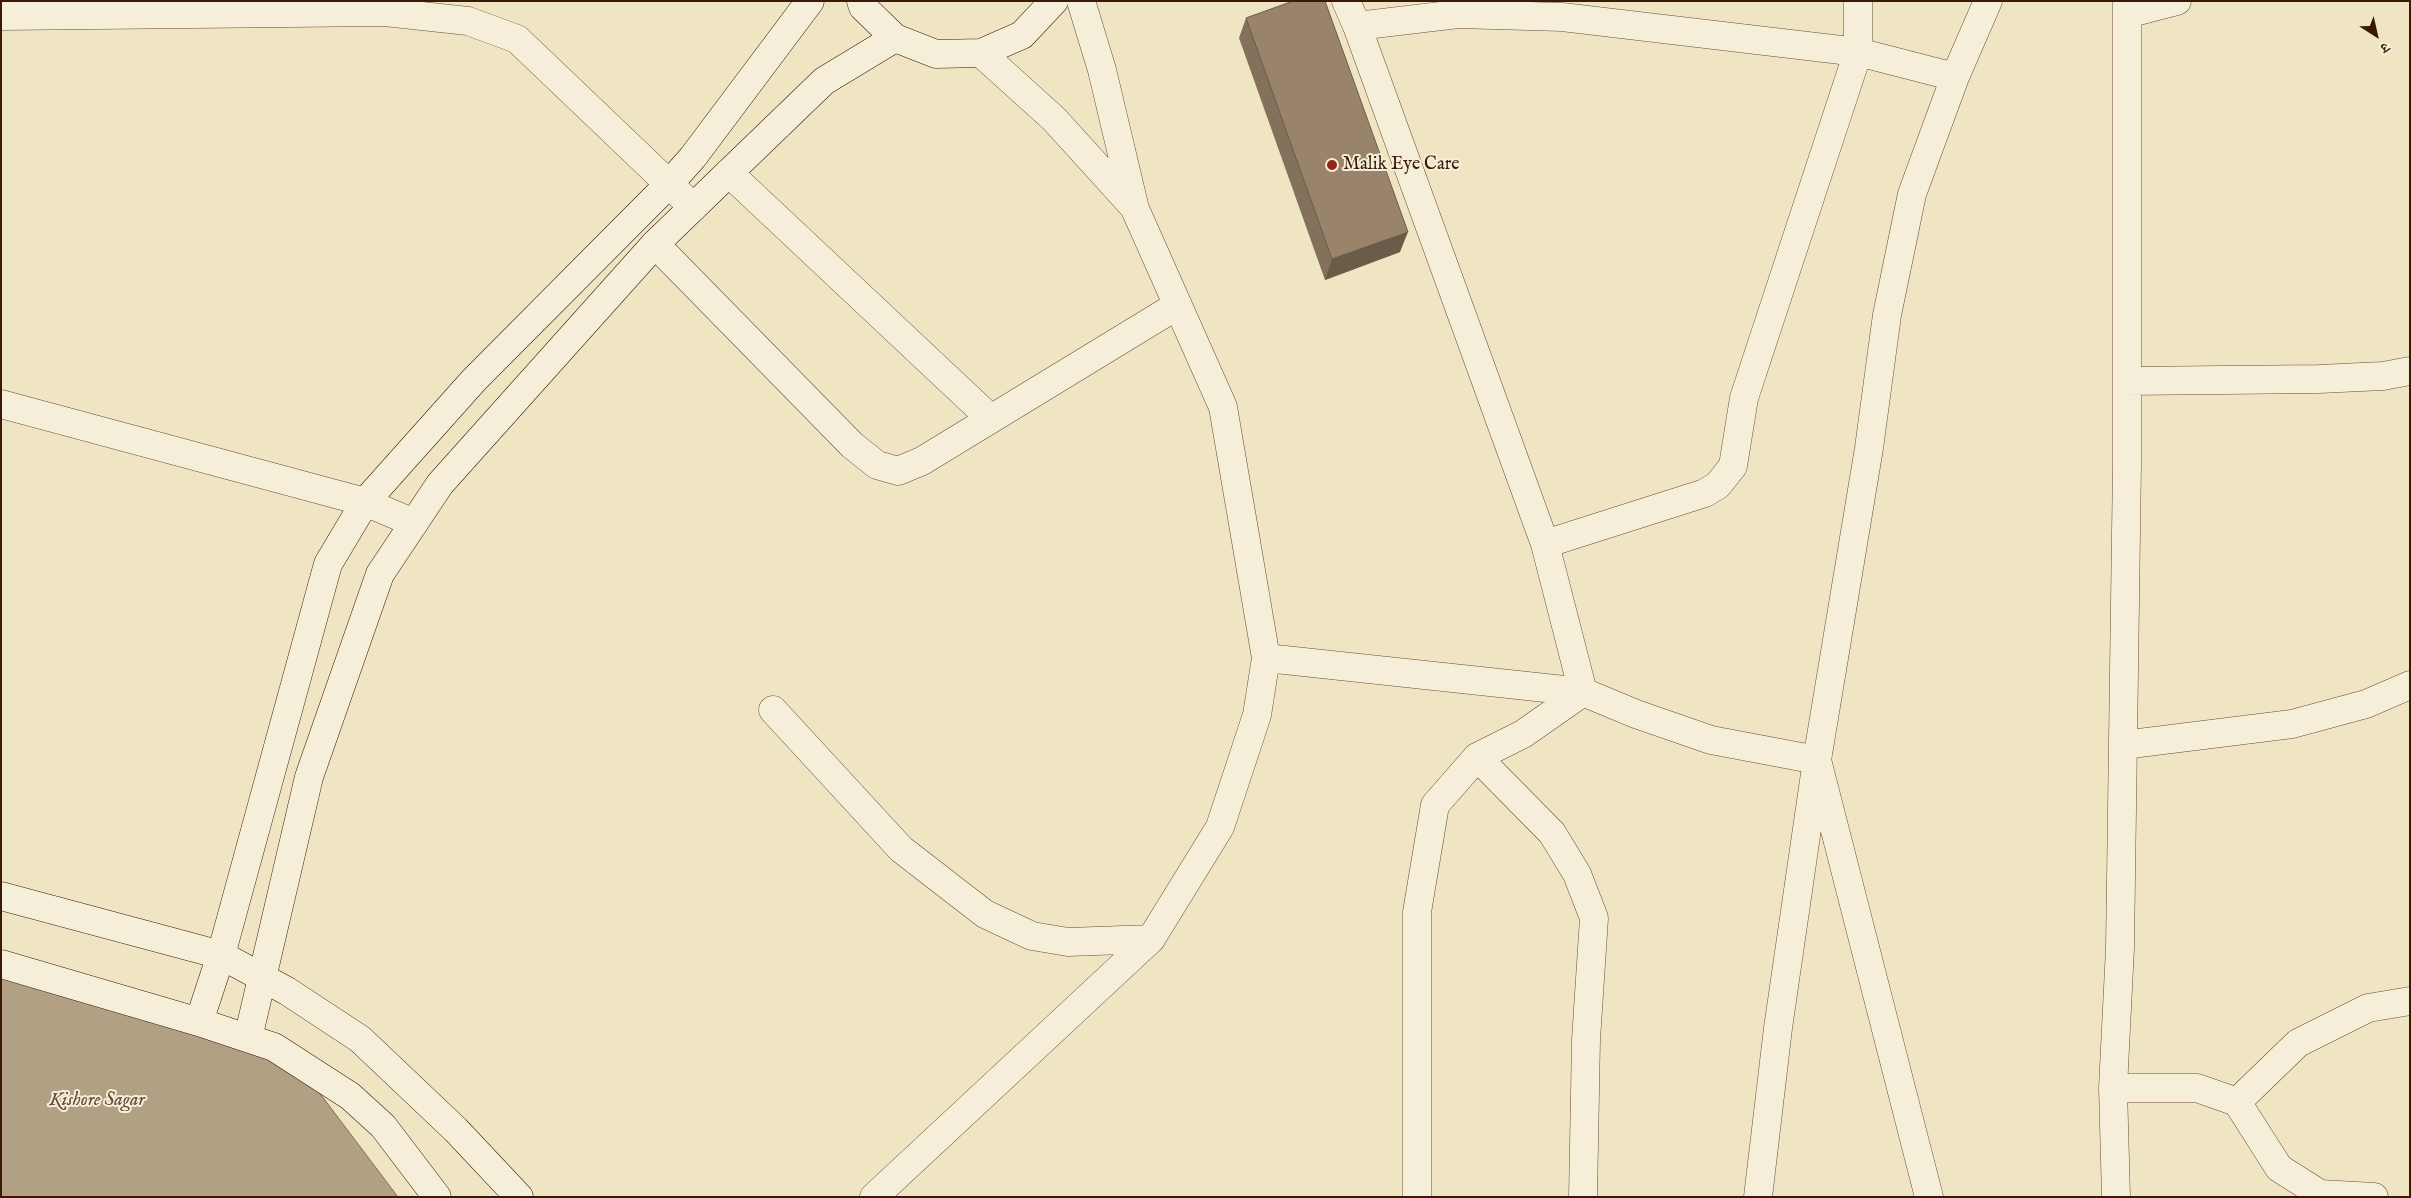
<!DOCTYPE html>
<meta charset="utf-8">
<style>
body{margin:0}
#map{position:relative;width:2411px;height:1198px;overflow:hidden;background:#f0e5c3;font-family:"IM FELL English","Noto Serif Devanagari",serif}
canvas{display:block}
.frame{position:absolute;inset:0;border:2px solid #3a1909;pointer-events:none}
.north{position:absolute;left:2351px;top:10px;width:50px;height:50px;-webkit-text-stroke:4px #f5eed8;paint-order:stroke;rotate:145deg;font-size:14px;font-weight:700;line-height:20px;text-align:center;color:#3a1909}
.north::after{content:'';display:block;margin:auto;width:18px;height:22px;background:#3a1909;clip-path:polygon(50% 0,100% 100%,50% 72%,0 100%)}
</style>
<div id="map">
<canvas width="2411" height="1198"></canvas>
<div class="frame"></div>
<div class="north">उ</div>
</div>
<script>
const ctx = document.querySelector('canvas').getContext('2d');
ctx.lineJoin = 'round';
function paint(path, color) {
  ctx.fillStyle = color;
  ctx.fill(path, 'evenodd');
}
function toPath(rows) {
  const path = new Path2D();
  for (const r of rows) {
    path.moveTo(r[0], r[1]);
    for (let i = 2; i < r.length; i += 2) path.lineTo(r[i], r[i + 1]);
  }
  return path;
}
function strokePath(path, color, width, dash) {
  ctx.strokeStyle = color;
  ctx.lineWidth = width;
  ctx.lineCap = dash ? 'butt' : 'round';
  ctx.setLineDash(dash || []);
  ctx.stroke(path);
}
function label(font, color, halo, rows, align = 'center') {
  ctx.font = font + ' "IM FELL English",serif';
  ctx.lineWidth = 4;
  ctx.setLineDash([]);
  ctx.textBaseline = 'middle';
  ctx.strokeStyle = halo;
  ctx.fillStyle = color;
  for (const [text, x, y, turn = 0] of rows) {
    ctx.save();
    ctx.translate(x, y);
    ctx.rotate((+turn || 0) * Math.PI / 180);
    ctx.textAlign = isNaN(turn) ? turn : align;
    if (halo) ctx.strokeText(text, 0, 0);
    ctx.fillText(text, 0, 0);
    ctx.restore();
  }
}
const water = toPath([
 [1,975,258,1047,315,1087,398,1197,1,1197,1,975]
]);
paint(water, '#b2a084');
strokePath(water, '#826a53', 1);
const street = toPath([
 [1346,1,1357,26,1545,544,1583,692,1636,714,1711,740,1817,760,1929,1197],
 [2127,14,2177,1],
 [1,16,385,12,468,21,517,39,693,207],
 [1357,26,1458,14,1562,17,1858,52,1955,77],
 [981,53,1054,119,1133,206],
 [729,173,991,419],
 [655,244,852,445,877,465,898,471,922,461,1178,305],
 [2127,381,2319,379,2383,376,2410,371],
 [1,404,365,502,414,523],
 [1545,544,1705,493,1718,485,1733,466,1744,398,1858,52,1858,1],
 [1266,658,1583,692],
 [773,710,901,849,985,914,1032,936,1068,942,1151,939],
 [2123,745,2292,724,2366,704,2410,685],
 [1477,757,1552,833,1577,874,1594,918,1586,1040,1583,1197],
 [2113,1088,2197,1088,2237,1102,2279,1168,2320,1194,2374,1197],
 [2237,1102,2298,1043,2368,1008,2410,1001],
 [874,1197,1151,939,1220,827,1257,715,1266,658,1223,407,1135,209,1102,70,1081,1],
 [1417,1197,1417,912,1435,805,1477,757,1523,734,1583,692],
 [1758,1197,1778,1028,1817,760,1869,448,1887,315,1912,194,1955,77,1988,1],
 [2116,1197,2113,1088,2120,948,2127,464,2127,1]
]);
const secondary = toPath([
 [861,1,863,7,895,38,936,54,981,53,1022,35,1054,1],
 [1,896,221,955,287,991,360,1039,456,1130,519,1197],
 [1,964,199,1022,274,1047,350,1096,383,1126,437,1197],
 [199,1022,221,955,328,564,365,502,474,380,669,184,693,157,810,1],
 [248,1038,309,777,380,574,440,484,655,244,824,81,895,38]
]);
strokePath(street, '#684c38', 29);
strokePath(secondary, '#3a1909', 29);
strokePath(street, '#f5eed8', 28);
strokePath(secondary, '#f5eed8', 28);
paint(toPath([
 [1246,18,1400,252,1325,280,1239,38]
]), '#84715b');
paint(toPath([
 [1408,232,1400,252,1325,280,1332,259]
]), '#6b5c4a');
const building = toPath([
 [1293,1,1325,1,1408,232,1332,259,1246,18,1293,1]
]);
paint(building, '#99836a');
strokePath(building, '#6b5c4a', 1);
for (const [x, y, r, color] of [
 [1332,165,6,"#8f2418"]
]) {
  const dot = new Path2D();
  dot.arc(x, y, r, 0, 2 * Math.PI);
  ctx.fillStyle = color;
  ctx.fill(dot);
  strokePath(dot, '#f5eed8', 2);
}
label('18px', '#3a1909', '#f5eed8', [
 ["Malik Eye Care",1343,165]
], 'left');
label('italic 19px', '#644834', '#f5eed8', [
 ["Kishore Sagar",97,1101]
]);
</script>
